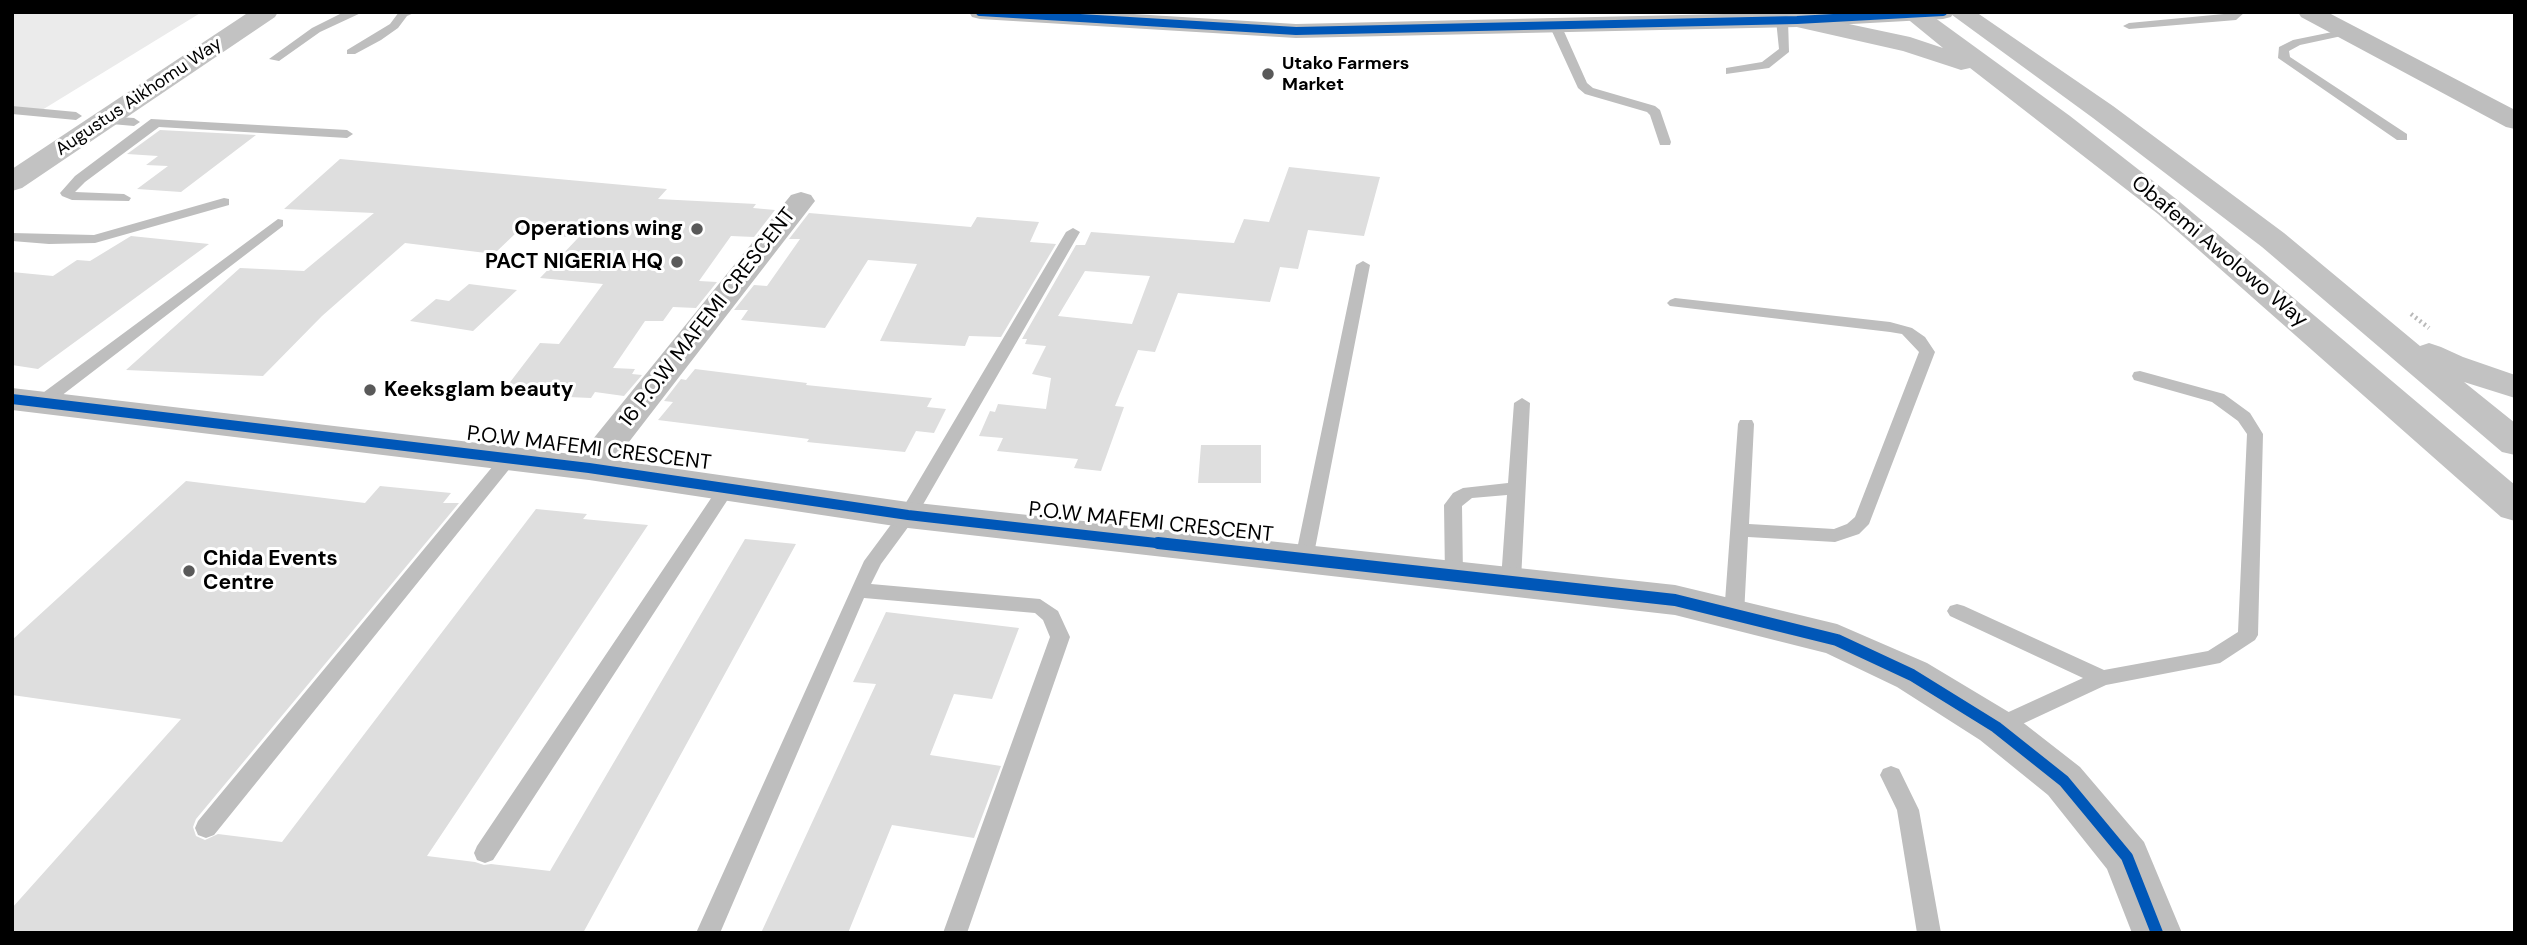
<!DOCTYPE html>
<style>
body{margin:0}
#map{position:relative;width:2527px;height:945px;overflow:hidden;background:#fff;font-family:"DM Sans",sans-serif}
canvas{display:block}
.frame{position:absolute;inset:0;border:14px solid #000;pointer-events:none}
</style>
<div id="map">
<canvas width="2527" height="945"></canvas>
<div class="frame"></div>
</div>
<script>
const ctx = document.querySelector('canvas').getContext('2d');
ctx.lineJoin = 'round';
function paint(path, color) {
  ctx.fillStyle = color;
  ctx.fill(path, 'evenodd');
}
function toPath(rows) {
  const path = new Path2D();
  for (const r of rows) {
    path.moveTo(r[0], r[1]);
    for (let i = 2; i < r.length; i += 2) path.lineTo(r[i], r[i + 1]);
  }
  return path;
}
function strokePath(path, color, width, dash) {
  ctx.strokeStyle = color;
  ctx.lineWidth = width;
  ctx.lineCap = dash ? 'butt' : 'round';
  ctx.setLineDash(dash || []);
  ctx.stroke(path);
}
function label(font, color, halo, rows, align = 'center') {
  ctx.font = font + ' "DM Sans",sans-serif';
  ctx.lineWidth = 6;
  ctx.setLineDash([]);
  ctx.textBaseline = 'middle';
  ctx.strokeStyle = halo;
  ctx.fillStyle = color;
  for (const [text, x, y, turn = 0] of rows) {
    ctx.save();
    ctx.translate(x, y);
    ctx.rotate((+turn || 0) * Math.PI / 180);
    ctx.textAlign = isNaN(turn) ? turn : align;
    if (halo) ctx.strokeText(text, 0, 0);
    ctx.fillText(text, 0, 0);
    ctx.restore();
  }
}
paint(toPath([
 [12,12,202,12,42,110,12,107]
]), '#ebebeb');
paint(toPath([
 [160,130,256,135,181,192,137,189,168,166,146,165,158,156,127,154],
 [340,159,667,189,658,199,756,204,753,208,775,210,754,237,731,236,699,281,717,282,696,308,673,307,663,321,645,321,613,368,635,369,632,374,642,375,624,396,595,392,591,398,501,394,540,343,559,344,603,284,540,278,578,238,517,232,494,254,405,243,322,316,263,376,126,370,240,268,304,271,374,213,284,209],
 [1289,167,1380,177,1364,236,1308,230,1298,269,1280,267,1270,302,1178,293,1155,352,1138,350,1115,406,1124,407,1101,471,1074,468,1078,459,997,451,1003,438,979,436,990,411,995,412,998,404,1046,409,1051,378,1032,374,1046,346,1025,344,1027,339,1022,339,1076,245,1085,245,1091,232,1234,243,1244,219,1269,222],
 [1085,271,1150,276,1132,324,1058,316],
 [809,213,971,227,977,217,1039,222,1030,242,1056,244,1001,337,969,336,965,346,880,341,917,264,868,260,825,328,741,320,748,310,734,310,754,285,767,286,800,239,789,239],
 [131,236,209,244,38,369,12,365,12,272,53,276,77,260,90,261],
 [469,284,517,290,473,331,410,321,436,299,449,301],
 [695,369,807,383,806,385,932,398,927,407,946,409,934,433,916,431,905,452,807,442,809,439,658,420,673,402,664,401,681,379,686,380],
 [1201,445,1261,445,1261,483,1198,483],
 [186,481,365,503,380,486,451,493,443,503,459,503,196,819,193,827,196,836,205,840,218,834,282,842,536,509,587,514,583,519,648,525,427,856,475,862,484,865,491,864,550,871,745,539,796,544,583,933,12,933,12,908,181,719,12,695,12,640],
 [886,612,1019,628,992,699,954,694,930,755,1001,766,974,838,892,825,848,933,761,933,876,684,853,682]
]), '#dedede');
strokePath(toPath([
 [2411,314,2429,328]
]), '#b9b9b9', 4.5, [2, 3.5]);
paint(toPath([
 [344,12,363,12,320,32,279,61,269,59,312,28,344,12],
 [399,12,416,12,407,16,398,28,381,40,355,54,347,54,347,50,390,24,399,12],
 [2245,12,2236,20,2129,29,2123,26,2129,23,2245,12],
 [1782,17,1788,20,1789,52,1769,68,1726,74,1726,68,1762,62,1779,49,1776,20,1782,17],
 [1552,25,1562,27,1587,83,1593,88,1655,106,1660,110,1671,142,1670,145,1660,145,1650,115,1647,112,1585,94,1578,88,1550,27,1552,25],
 [2347,29,2353,32,2351,34,2300,45,2289,51,2290,57,2407,134,2407,140,2397,140,2278,58,2279,47,2293,40,2347,29],
 [12,106,76,112,82,116,76,120,12,114,12,106],
 [104,116,134,118,140,122,134,126,100,123,98,120,104,116],
 [151,119,347,130,353,134,347,138,159,127,85,182,75,192,124,194,131,198,129,201,72,200,62,196,60,193,75,176,151,119],
 [224,198,229,199,229,205,95,243,49,244,12,241,12,233,94,235,224,198],
 [278,219,283,220,283,226,48,406,36,406,34,402,36,398,278,219],
 [1073,228,1080,232,917,515,881,564,871,584,1040,599,1058,611,1070,637,967,933,943,933,1050,637,1043,620,1035,613,864,598,720,933,696,933,864,561,901,511,1066,232,1073,228],
 [1363,261,1370,265,1313,559,1311,564,1304,566,1297,564,1295,559,1356,265,1363,261],
 [1675,298,1890,322,1912,328,1925,337,1935,352,1869,524,1859,534,1835,542,1748,537,1744,615,1741,620,1734,622,1727,620,1724,615,1738,424,1740,420,1752,420,1754,424,1749,524,1834,529,1847,524,1855,517,1919,352,1902,334,1890,332,1670,306,1667,303,1670,300,1675,298],
 [2140,371,2224,394,2250,413,2263,434,2258,635,2255,640,2220,663,2106,685,2003,733,1996,735,1989,733,1985,727,1989,721,2083,678,1950,616,1947,611,1950,606,1957,604,1964,606,2104,670,2208,651,2238,632,2247,434,2238,421,2212,402,2134,380,2132,376,2134,372,2140,371],
 [1522,398,1530,403,1521,580,1518,585,1511,587,1504,585,1501,580,1507,495,1472,498,1462,506,1463,576,1461,581,1454,583,1447,581,1445,576,1444,505,1453,493,1463,488,1508,483,1514,403,1522,398],
 [509,452,515,454,518,458,515,462,214,835,206,838,198,835,195,828,198,821,503,454,509,452],
 [728,480,734,482,737,486,734,490,493,860,485,863,477,860,474,853,477,846,722,482,728,480],
 [1891,766,1899,769,1919,810,1941,933,1917,933,1897,810,1880,775,1883,769,1891,766]
]), '#bebebe');
paint(toPath([
 [969,12,1101,12,1296,24,1810,12,1954,12,1951,17,1943,19,1797,27,1296,38,980,19,972,17,969,12],
 [2298,12,2327,12,2515,110,2515,129,2506,127,2301,17,2298,12],
 [801,192,811,195,815,201,615,460,908,502,1675,585,1837,624,1927,663,2012,714,2080,767,2144,842,2182,933,2132,933,2107,869,2048,795,1980,740,1897,687,1826,653,1675,615,908,528,589,480,12,410,12,388,580,455,791,195,801,192]
]), '#bebebe');
paint(toPath([
 [249,12,278,12,275,17,22,188,12,191,12,169,249,12],
 [1899,12,1927,12,2070,116,2180,202,2515,485,2515,521,2501,517,2158,214,1970,68,1961,70,1952,67,1903,51,1788,25,1785,20,1788,15,1797,13,1910,37,1943,48,1899,12],
 [1948,12,1976,12,2113,106,2284,233,2420,346,2429,343,2441,347,2463,357,2515,375,2515,398,2464,382,2515,423,2515,455,2502,452,2262,247,2093,118,1948,12]
]), '#c2c2c2');
strokePath(toPath([
 [980,12,1296,31,1797,20,1943,12]
]), '#0057b8', 8);
strokePath(toPath([
 [12,399,589,468,908,515,1174,545]
]), '#0057b8', 10);
strokePath(toPath([
 [1158,543,1675,600,1837,640,1912,675,1996,727,2064,781,2127,857,2157,933]
]), '#0057b8', 12);
for (const [x, y, r, color] of [
 [1268,74,7,"#595959"],
 [697,229,7,"#595959"],
 [677,262,7,"#595959"],
 [370,390,7,"#595959"],
 [189,571,7,"#595959"]
]) {
  const dot = new Path2D();
  dot.arc(x, y, r, 0, 2 * Math.PI);
  ctx.fillStyle = color;
  ctx.fill(dot);
  strokePath(dot, '#fff', 2.5);
}
label('bold 18px', '#000', '#fff', [
 ["Utako Farmers",1282,64],
 ["Market",1282,85]
], 'left');
label('18px', '#000', '#fff', [
 ["Augustus Aikhomu Way",139,97,-34]
]);
label('bold 21px', '#000', '#fff', [
 ["Operations wing",683,229],
 ["PACT NIGERIA HQ",663,262],
 ["Keeksglam beauty",384,390,"left"],
 ["Chida Events",203,559,"left"],
 ["Centre",203,583,"left"]
], 'right');
label('21px', '#000', '#fff', [
 ["Obafemi Awolowo Way",2219,252,40],
 ["16 P.O.W MAFEMI CRESCENT",708,318,-52],
 ["P.O.W MAFEMI CRESCENT",589,449,7],
 ["P.O.W MAFEMI CRESCENT",1151,523,6]
]);
</script>
